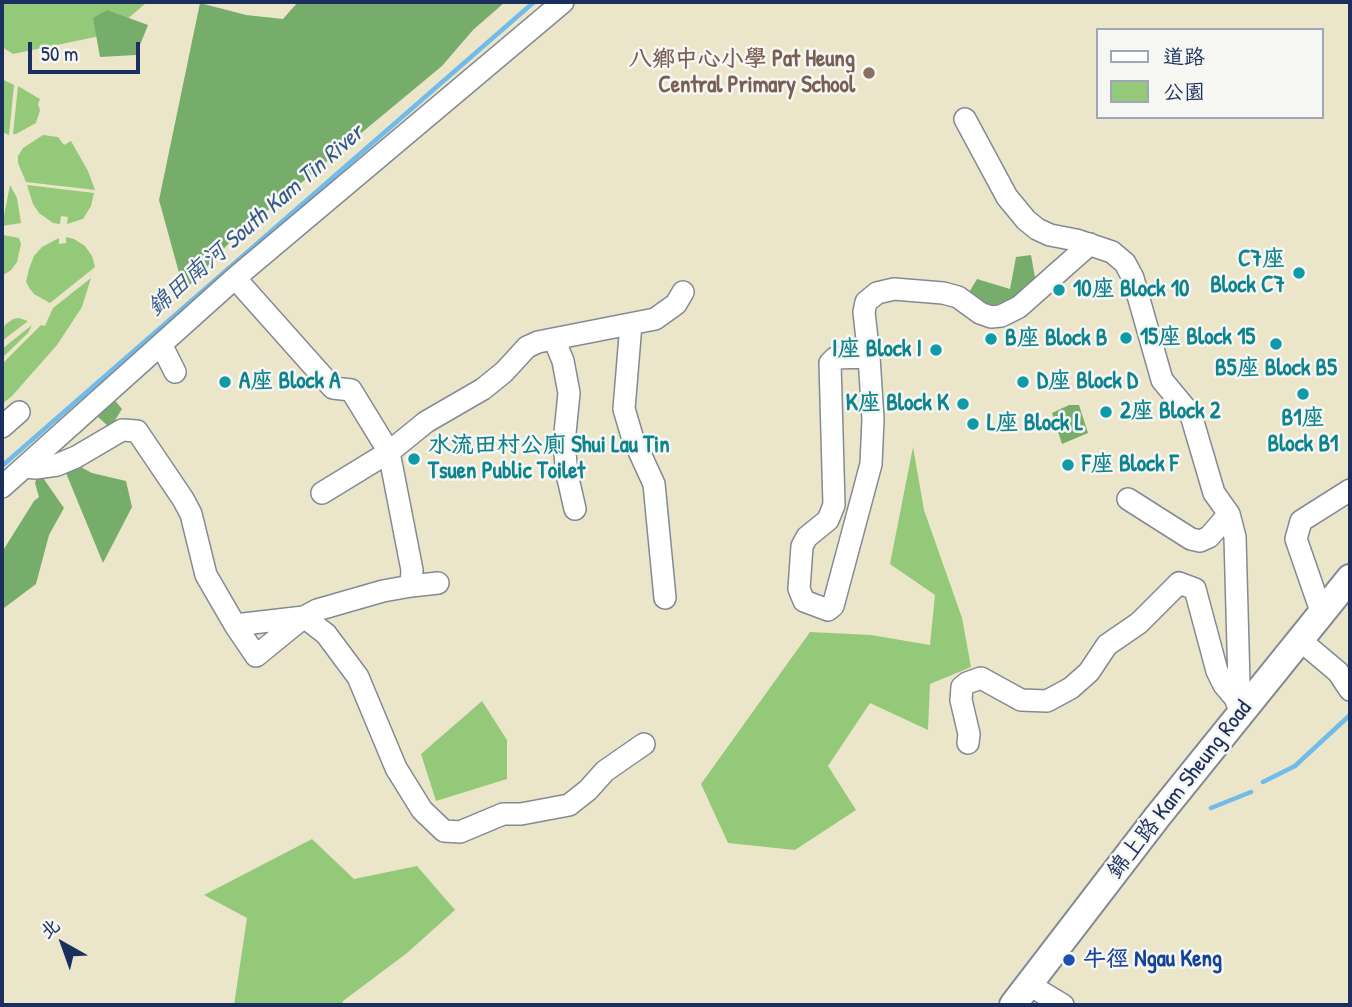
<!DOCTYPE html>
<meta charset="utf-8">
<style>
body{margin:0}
#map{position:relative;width:1352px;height:1007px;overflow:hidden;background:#ebe6c9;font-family:"Patrick Hand","LXGW WenKai TC",sans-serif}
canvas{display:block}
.frame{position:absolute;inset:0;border:4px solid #1b2f5e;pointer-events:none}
.legend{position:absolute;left:1096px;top:28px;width:228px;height:91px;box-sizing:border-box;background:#f6f6f2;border:2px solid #9ea6b7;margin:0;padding:9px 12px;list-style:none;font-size:21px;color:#1b2f5e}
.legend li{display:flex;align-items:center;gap:14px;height:35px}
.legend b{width:35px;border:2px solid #9ea6b7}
.north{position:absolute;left:28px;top:909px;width:70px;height:70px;-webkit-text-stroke:5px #f6f6f2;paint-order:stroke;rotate:320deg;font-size:19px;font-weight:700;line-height:28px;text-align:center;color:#1b2f5e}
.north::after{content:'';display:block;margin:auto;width:24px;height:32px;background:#1b2f5e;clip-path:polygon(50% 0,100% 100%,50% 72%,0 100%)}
.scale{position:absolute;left:28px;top:42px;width:112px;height:32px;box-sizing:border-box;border:4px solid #1b2f5e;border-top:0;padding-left:9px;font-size:21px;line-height:24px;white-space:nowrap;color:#1b2f5e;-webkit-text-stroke:5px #f6f6f2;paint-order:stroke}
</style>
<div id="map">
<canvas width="1352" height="1007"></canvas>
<div class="frame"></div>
<ul class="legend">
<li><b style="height:9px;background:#fff"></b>道路</li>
<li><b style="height:19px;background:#94c97a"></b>公園</li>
</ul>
<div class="north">北</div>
<div class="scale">50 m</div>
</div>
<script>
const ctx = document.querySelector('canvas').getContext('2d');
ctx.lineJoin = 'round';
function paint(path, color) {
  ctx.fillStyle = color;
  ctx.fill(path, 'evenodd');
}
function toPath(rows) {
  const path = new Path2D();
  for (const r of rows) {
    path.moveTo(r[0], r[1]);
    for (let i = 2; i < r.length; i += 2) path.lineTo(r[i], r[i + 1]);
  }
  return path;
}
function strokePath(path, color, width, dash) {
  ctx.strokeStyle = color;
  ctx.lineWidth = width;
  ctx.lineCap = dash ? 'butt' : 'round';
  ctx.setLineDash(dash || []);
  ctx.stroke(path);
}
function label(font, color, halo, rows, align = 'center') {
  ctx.font = font + ' "Patrick Hand","LXGW WenKai TC",sans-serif';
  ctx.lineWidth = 5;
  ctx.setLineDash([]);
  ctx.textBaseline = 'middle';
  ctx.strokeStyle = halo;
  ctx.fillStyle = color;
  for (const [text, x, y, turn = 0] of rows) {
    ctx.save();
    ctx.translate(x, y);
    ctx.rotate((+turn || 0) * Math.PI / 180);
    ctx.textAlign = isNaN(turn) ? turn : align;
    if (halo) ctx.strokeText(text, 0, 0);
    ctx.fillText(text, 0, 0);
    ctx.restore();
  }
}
paint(toPath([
 [2,2,147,2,110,34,13,54,2,47],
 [2,79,14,85,9,135,2,132],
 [18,86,40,99,38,104,40,110,36,123,16,134,13,134],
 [43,135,58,137,64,145,71,141,88,171,95,190,26,182,18,163,18,156,23,148],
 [10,185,17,198,21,223,2,226],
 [27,185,94,193,91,206,83,219,67,224,68,217,61,216,60,224,53,223,39,213,33,204],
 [3,235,19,238,21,244,17,262,11,270,2,276],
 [66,237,74,239,85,246,92,256,95,267,50,303,34,294,30,289,26,282,29,269,34,256,42,247,59,238,59,244,66,243],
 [91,278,82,307,57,345,12,396,2,404,2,364,41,325,45,326,53,308],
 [19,318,28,321,2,341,2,330,6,324,13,319],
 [32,325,28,333,2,358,2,349],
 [913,447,924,510,962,618,971,667,930,684,928,730,870,703,828,766,856,810,795,850,728,843,701,784,810,632,871,635,930,645,935,595,890,564],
 [482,701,507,740,507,779,436,801,421,754],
 [312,839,354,879,417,866,455,910,407,953,343,1001,342,1005,234,1005,247,918,204,895]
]), '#94c97a');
paint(toPath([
 [298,2,505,2,473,30,442,66,231,241,184,291,159,200,200,3,246,15,283,19],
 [107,10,148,25,136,55,100,57,93,18],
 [1031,255,1037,289,988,312,968,294,977,279,1010,289,1016,257],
 [112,397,122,409,110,428,97,416],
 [1069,405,1079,405,1088,433,1062,444,1052,413],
 [77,465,92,473,126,481,132,507,103,563,66,473],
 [39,472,64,508,49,535,36,584,4,608,2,595,2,552,34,501,39,497,35,483]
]), '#77ad6a');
strokePath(toPath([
 [2,466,534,2],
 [1263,782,1295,766,1350,715],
 [1211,808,1251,792]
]), '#70bbe9', 4.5);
const minor = toPath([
 [965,119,1007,197,1026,220,1037,229,1050,235,1076,240,1112,252,1125,263,1133,278,1162,380,1191,415,1214,493,1229,514,1235,537,1239,684,1235,698,1241,713],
 [631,324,624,409,632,436,654,484,665,598],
 [554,339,563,361,569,393,564,443,567,474,575,509],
 [162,346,175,372],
 [869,357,835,358,830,363,834,505,828,520,807,537,802,546,799,589,804,601,828,610,833,606,871,464,873,419,869,357,864,312,866,302,877,293,894,289,943,293,958,297,980,313,991,317,1001,316,1019,307,1090,244],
 [2,427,19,412],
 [25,467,36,468,57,465,76,457,122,430,137,431,183,499,191,514,206,575,235,625,304,617,326,634,358,677,396,768,422,810,444,831,460,832,503,814,521,814,569,805,588,790,605,771,644,744],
 [2,487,235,278,563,2],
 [322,493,389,452,426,422,483,389,504,372,527,347,538,342,655,319,676,304,683,292],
 [1128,499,1191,539,1200,541,1209,537,1229,514],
 [411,586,438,583],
 [1322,614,1296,539,1301,521,1350,490],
 [235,625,256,656,304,617,317,610,383,591,411,586,412,570,389,452,351,390,333,388,235,278],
 [1300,640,1338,672,1350,690],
 [968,743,969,734,961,700,962,687,967,683,981,678,1021,700,1047,701,1071,688,1089,672,1107,645,1139,623,1179,583,1195,589,1217,671,1224,685,1235,698],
 [1028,984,1063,1005]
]);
const major = toPath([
 [1013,1005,1158,816,1350,578]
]);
strokePath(minor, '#838a94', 24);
strokePath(major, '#838a94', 30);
strokePath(minor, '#fff', 21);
strokePath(major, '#fff', 26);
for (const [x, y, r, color] of [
 [869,73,7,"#8d6e63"],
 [1299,273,7,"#0f9aa8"],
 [1059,290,7,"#0f9aa8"],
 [1126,338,7,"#0f9aa8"],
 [991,339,7,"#0f9aa8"],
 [1276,344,7,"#0f9aa8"],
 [936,350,7,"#0f9aa8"],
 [225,382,7,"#0f9aa8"],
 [1023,382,7,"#0f9aa8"],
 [1303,394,7,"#0f9aa8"],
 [963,404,7,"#0f9aa8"],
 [1106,412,7,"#0f9aa8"],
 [973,424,7,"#0f9aa8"],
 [414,459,7,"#0f9aa8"],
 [1068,465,7,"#0f9aa8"],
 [1069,960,7,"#1a4fb4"]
]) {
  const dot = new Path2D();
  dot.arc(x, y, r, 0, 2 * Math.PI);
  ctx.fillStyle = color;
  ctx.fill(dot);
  strokePath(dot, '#f6f6f2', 2.5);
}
label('bold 23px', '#785e54', '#f6f6f2', [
 ["八鄉中心小學 Pat Heung",855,60],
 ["Central Primary School",855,86]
], 'right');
label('bold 23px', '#0d838f', '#f6f6f2', [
 ["C7座",1285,260,"right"],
 ["Block C7",1285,286,"right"],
 ["10座 Block 10",1073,290],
 ["15座 Block 15",1140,338],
 ["B座 Block B",1005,339],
 ["I座 Block I",922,350,"right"],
 ["B5座 Block B5",1276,369,"center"],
 ["A座 Block A",239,382],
 ["D座 Block D",1037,382],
 ["K座 Block K",949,404,"right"],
 ["2座 Block 2",1120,412],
 ["B1座",1303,419,"center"],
 ["Block B1",1303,445,"center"],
 ["L座 Block L",987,424],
 ["水流田村公廁 Shui Lau Tin",428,446],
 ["Tsuen Public Toilet",428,472],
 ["F座 Block F",1082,465]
], 'left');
label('23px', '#1b2f5e', '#f6f6f2', [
 ["錦上路 Kam Sheung Road",1180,790,-52]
]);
label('bold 23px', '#164399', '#f6f6f2', [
 ["牛徑 Ngau Keng",1083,960]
], 'left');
label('italic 24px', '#355988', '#f6f6f2', [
 ["錦田南河 South Kam Tin River",256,221,-41]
]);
</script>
